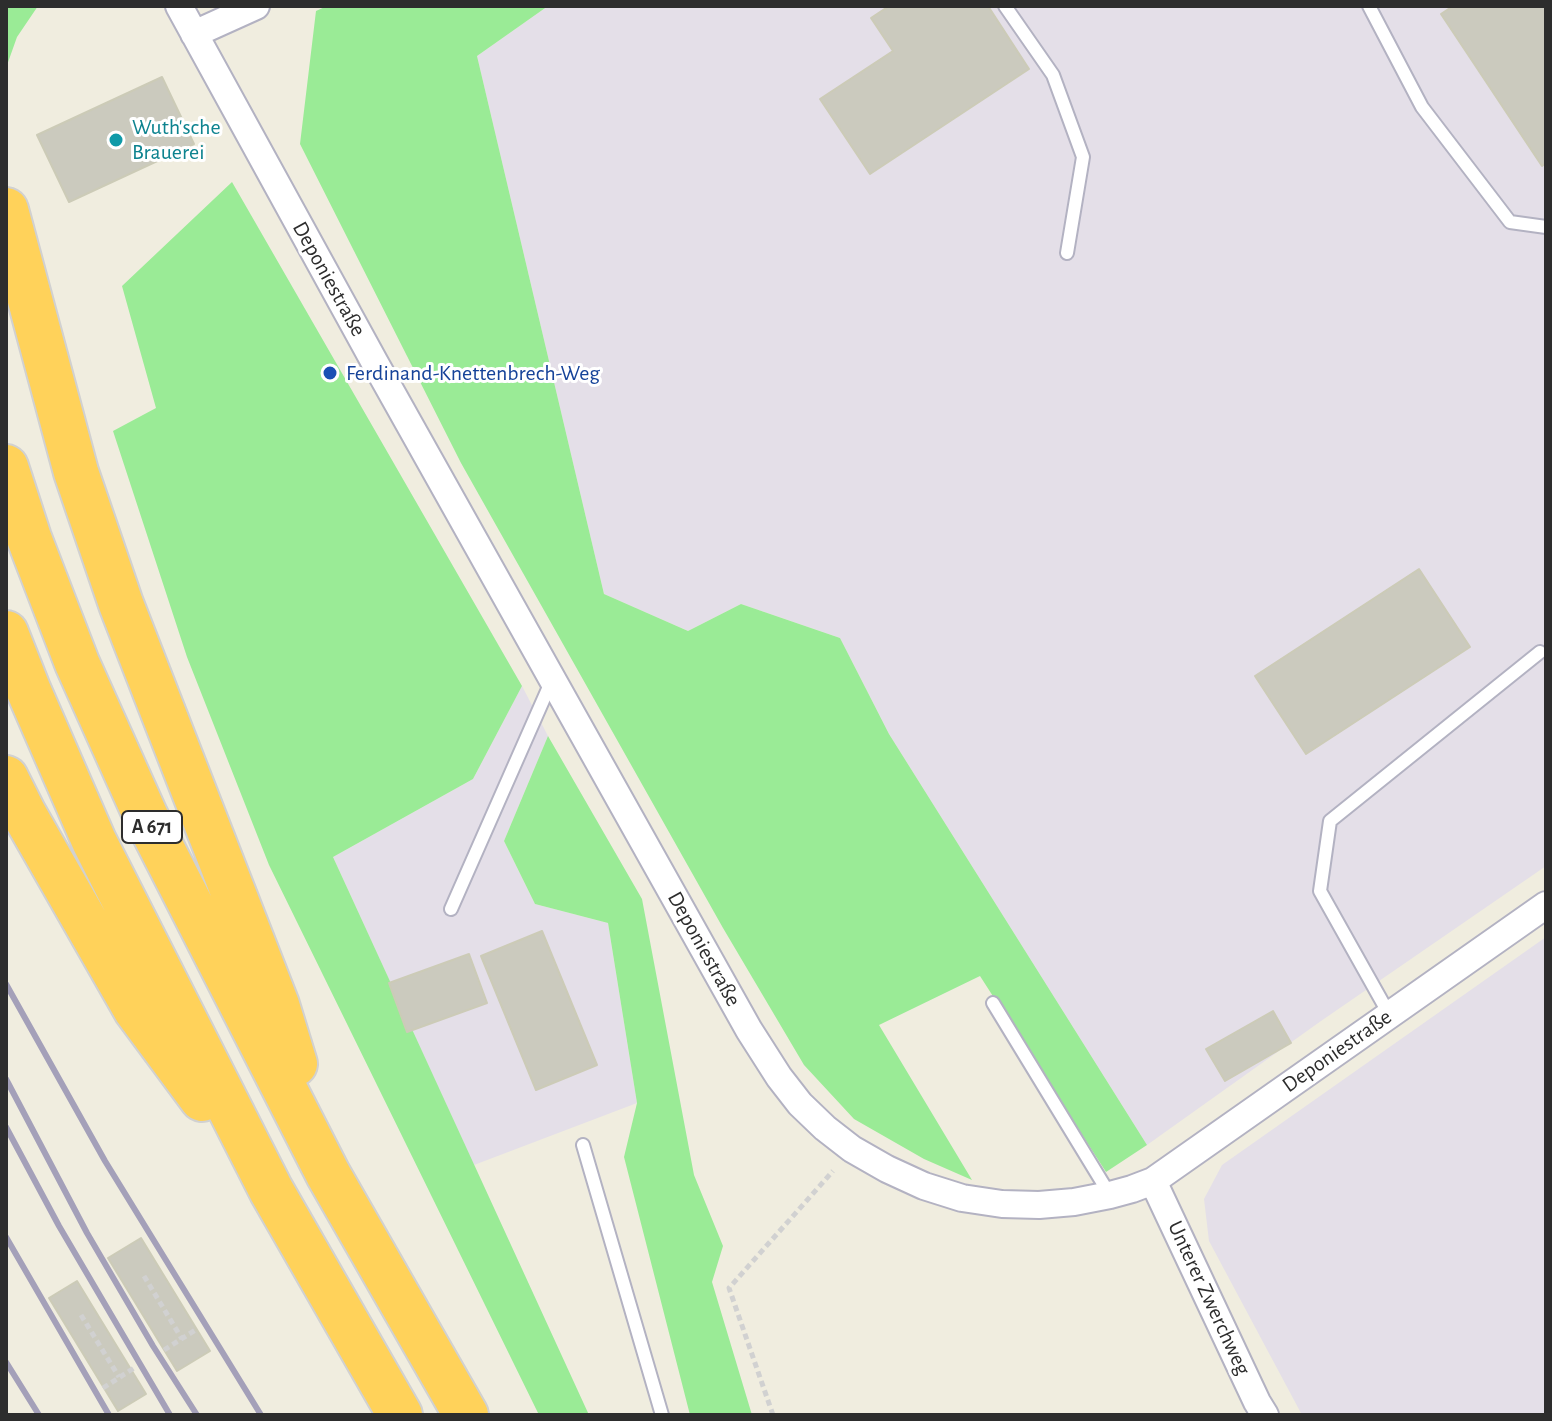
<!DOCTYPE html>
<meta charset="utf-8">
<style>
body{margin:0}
#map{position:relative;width:1552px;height:1421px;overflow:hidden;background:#f0eddf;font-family:"Alegreya Sans",sans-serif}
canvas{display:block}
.frame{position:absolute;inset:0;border:8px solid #2d2d2d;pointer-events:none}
</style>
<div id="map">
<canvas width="1552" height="1421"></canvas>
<div class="frame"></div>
</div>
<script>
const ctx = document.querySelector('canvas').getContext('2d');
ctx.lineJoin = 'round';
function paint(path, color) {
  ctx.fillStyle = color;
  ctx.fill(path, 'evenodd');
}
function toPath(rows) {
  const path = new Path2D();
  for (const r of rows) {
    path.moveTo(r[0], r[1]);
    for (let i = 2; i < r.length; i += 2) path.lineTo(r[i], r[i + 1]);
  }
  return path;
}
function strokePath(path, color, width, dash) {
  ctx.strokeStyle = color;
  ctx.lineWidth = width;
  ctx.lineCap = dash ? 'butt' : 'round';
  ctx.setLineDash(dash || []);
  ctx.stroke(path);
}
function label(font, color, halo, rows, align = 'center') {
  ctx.font = font + ' "Alegreya Sans",sans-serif';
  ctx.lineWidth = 6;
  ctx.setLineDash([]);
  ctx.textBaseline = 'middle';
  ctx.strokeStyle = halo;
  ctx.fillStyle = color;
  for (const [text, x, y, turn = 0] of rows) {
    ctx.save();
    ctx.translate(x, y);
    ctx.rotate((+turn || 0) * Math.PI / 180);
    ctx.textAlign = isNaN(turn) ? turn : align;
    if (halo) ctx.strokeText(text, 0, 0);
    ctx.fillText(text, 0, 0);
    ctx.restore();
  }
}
paint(toPath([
 [548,6,1546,6,1546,866,1321,1021,1147,1145,889,734,840,638,741,604,688,631,604,594,477,56],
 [522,686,548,736,504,841,535,904,608,923,637,1103,474,1165,333,857,473,779],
 [1546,937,1546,1415,1302,1415,1209,1241,1204,1199,1222,1165]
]), '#e4dfe8');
paint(toPath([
 [6,6,38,6,17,37,6,68],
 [327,6,548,6,477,56,604,594,688,631,741,604,840,638,889,734,1147,1145,1106,1172,980,976,879,1025,972,1180,924,1159,854,1119,804,1065,723,928,461,463,300,144,316,11],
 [232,182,522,686,473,779,333,857,589,1415,539,1415,269,865,187,657,113,431,156,408,122,286],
 [548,736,642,899,694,1175,723,1246,712,1282,752,1415,690,1415,624,1157,637,1103,608,923,535,904,504,841]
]), '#9aeb96');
const building = toPath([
 [889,6,988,6,1029,69,870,174,820,99,893,51,871,18,889,6],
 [1453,6,1546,6,1546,163,1542,166,1441,14,1453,6],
 [162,77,194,144,69,202,37,135,162,77],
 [1419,569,1470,647,1306,754,1255,676,1419,569],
 [542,931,597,1065,536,1090,481,956,542,931],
 [469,954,487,1003,407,1032,389,983,469,954],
 [1273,1011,1291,1043,1225,1081,1206,1049,1273,1011],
 [141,1238,210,1351,177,1371,108,1258,141,1238],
 [77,1281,146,1394,118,1411,49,1298,77,1281]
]);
paint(building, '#cbcabe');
strokePath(building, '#cccbb7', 2);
const lane = toPath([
 [1005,6,1053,75,1083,157,1067,253],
 [1369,6,1422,107,1510,222,1546,227],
 [451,909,552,680],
 [993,1003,1110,1195],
 [1389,1014,1320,891,1330,821,1540,652],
 [583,1145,662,1415]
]);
const street = toPath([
 [179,6,375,363,749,1030,779,1077,800,1104,825,1128,852,1149,887,1169,924,1186,962,1198,1002,1204,1039,1205,1074,1202,1110,1195,1132,1189,1153,1181,1546,905],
 [194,34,256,6],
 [1153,1181,1257,1402,1265,1415]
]);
const highway = toPath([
 [6,210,76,472,121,604,277,1005,295,1064],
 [6,467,29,538,77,663,146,817,328,1174,466,1415],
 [6,633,28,689,94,841,271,1190,400,1415],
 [6,778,24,814,136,1010,202,1099]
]);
strokePath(lane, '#b3b2c2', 16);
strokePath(street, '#b3b2c2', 30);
strokePath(highway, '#d1d1d1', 48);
strokePath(toPath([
 [144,1276,182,1339],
 [81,1315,119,1377],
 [164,1350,197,1329],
 [103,1388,134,1368],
 [773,1415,729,1288,833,1171]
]), '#d1d1d1', 5, [6, 4]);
strokePath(lane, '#fff', 12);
strokePath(street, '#fff', 26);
strokePath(highway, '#ffd25a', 44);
strokePath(toPath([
 [6,984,105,1161,261,1415],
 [6,1079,87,1233,153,1346,197,1415],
 [6,1127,59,1226,170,1415],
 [6,1237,109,1415],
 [6,1362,39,1415]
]), '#a4a0b9', 6);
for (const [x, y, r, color] of [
 [116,140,8,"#0f9aa8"],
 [330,373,8,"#1a4fb4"]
]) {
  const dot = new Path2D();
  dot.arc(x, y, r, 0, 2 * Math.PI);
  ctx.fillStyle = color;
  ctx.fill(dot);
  strokePath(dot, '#fff', 3);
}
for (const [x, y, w] of [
 [152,827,60]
]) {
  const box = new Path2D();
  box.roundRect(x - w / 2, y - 16, w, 32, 6);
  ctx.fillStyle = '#fff';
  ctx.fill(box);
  strokePath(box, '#2d2d2d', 2);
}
label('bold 20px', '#2d2d2d', null, [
 ["A 671",152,827]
]);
label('22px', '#0d838f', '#fff', [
 ["Wuth'sche",132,127],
 ["Brauerei",132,152]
], 'left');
label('22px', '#2d2d2d', '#fff', [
 ["Deponiestraße",329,279,61],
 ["Deponiestraße",704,949,61],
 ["Deponiestraße",1337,1051,-35],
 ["Unterer Zwerchweg",1209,1298,65]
]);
label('22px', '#164399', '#fff', [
 ["Ferdinand-Knettenbrech-Weg",346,373]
], 'left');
</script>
